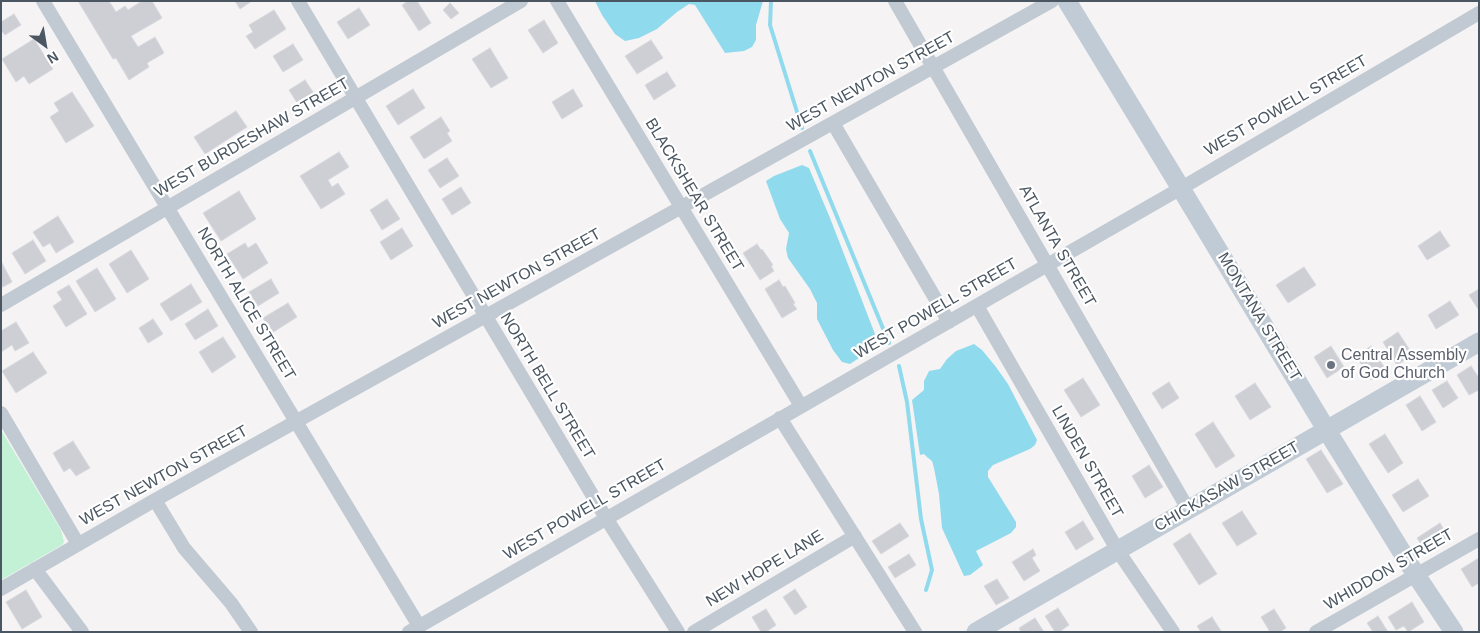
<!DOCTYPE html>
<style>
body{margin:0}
#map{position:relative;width:1480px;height:633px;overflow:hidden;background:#f5f3f3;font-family:Helvetica,sans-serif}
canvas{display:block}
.frame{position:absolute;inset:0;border:2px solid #4a5661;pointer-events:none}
.north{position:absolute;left:20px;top:20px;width:50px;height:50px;-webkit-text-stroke:4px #fff;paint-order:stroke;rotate:148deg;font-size:14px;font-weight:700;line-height:20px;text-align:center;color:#4a5661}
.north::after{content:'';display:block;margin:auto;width:18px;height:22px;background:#4a5661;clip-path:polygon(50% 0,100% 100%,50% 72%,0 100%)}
</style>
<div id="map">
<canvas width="1480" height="633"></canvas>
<div class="frame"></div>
<div class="north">N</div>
</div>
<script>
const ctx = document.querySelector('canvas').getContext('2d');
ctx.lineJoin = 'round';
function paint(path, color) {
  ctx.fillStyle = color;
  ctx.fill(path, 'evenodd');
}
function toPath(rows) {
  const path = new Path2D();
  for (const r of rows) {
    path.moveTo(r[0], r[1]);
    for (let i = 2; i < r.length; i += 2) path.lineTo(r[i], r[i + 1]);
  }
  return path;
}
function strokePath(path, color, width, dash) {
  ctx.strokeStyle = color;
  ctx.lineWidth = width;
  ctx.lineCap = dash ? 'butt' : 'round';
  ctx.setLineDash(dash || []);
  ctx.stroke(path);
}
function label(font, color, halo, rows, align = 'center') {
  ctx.font = font + ' Helvetica,sans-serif';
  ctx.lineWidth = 4.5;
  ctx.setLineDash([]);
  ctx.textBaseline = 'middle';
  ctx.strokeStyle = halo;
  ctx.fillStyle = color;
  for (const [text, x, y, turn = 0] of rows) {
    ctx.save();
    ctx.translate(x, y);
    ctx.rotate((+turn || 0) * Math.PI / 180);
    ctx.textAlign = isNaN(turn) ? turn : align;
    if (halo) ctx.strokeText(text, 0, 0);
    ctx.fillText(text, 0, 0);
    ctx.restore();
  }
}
paint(toPath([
 [1,430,61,530,64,542,62,545,1,580]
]), '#c3f1d5');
paint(toPath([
 [595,1,763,1,756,25,756,40,752,47,744,51,725,53,695,5,689,4,677,12,657,29,639,38,625,41,615,34,602,15],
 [802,165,809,168,830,218,875,334,877,346,850,364,842,362,833,350,817,319,817,303,810,289,788,258,786,249,789,233,780,219,766,181,774,176],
 [974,344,982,350,996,367,1008,384,1037,440,1035,445,1030,449,993,465,988,471,988,477,1016,522,1016,527,1011,533,976,551,983,565,970,575,964,576,942,528,939,494,934,468,932,461,927,457,924,454,920,455,912,400,924,390,924,381,929,371,940,369,947,359,956,351]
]), '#90daee');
strokePath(toPath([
 [771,1,770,25,802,128],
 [810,151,889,343],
 [899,366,907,402,921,519,932,570,926,590]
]), '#90daee', 4);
const building = toPath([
 [78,1,109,1,116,12,125,6,128,10,142,1,152,1,162,18,131,36,138,47,155,37,164,53,147,63,149,67,129,80,116,58,113,59,78,1],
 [235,1,252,1,240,9,235,1],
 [408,1,417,1,431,23,419,31,402,5,408,1],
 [450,3,459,13,451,19,443,10,450,3],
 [359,8,370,25,348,39,337,22,359,8],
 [274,10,286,29,255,49,246,36,253,32,249,25,274,10],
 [14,14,21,25,5,35,1,30,1,22,14,14],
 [544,20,558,43,543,53,528,30,544,20],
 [34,39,53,69,29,84,24,76,16,82,2,59,34,39],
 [651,40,663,58,637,74,625,56,651,40],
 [293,44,303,60,283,72,273,56,293,44],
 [490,48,508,78,491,88,472,59,490,48],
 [667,72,676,86,654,100,645,85,667,72],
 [305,80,315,95,299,106,289,90,305,80],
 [413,89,425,108,398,125,386,106,413,89],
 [573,89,583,106,562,119,552,102,573,89],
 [72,92,94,126,66,143,50,117,59,111,54,103,72,92],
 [236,111,247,127,205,154,194,137,236,111],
 [441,117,450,131,447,133,452,141,424,159,410,137,441,117],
 [339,152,349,167,328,180,332,187,338,183,345,194,321,209,300,176,339,152],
 [447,158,459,176,440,188,428,170,447,158],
 [461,187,471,203,452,215,442,199,461,187],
 [239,191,256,219,221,241,203,213,239,191],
 [387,199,400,219,382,230,370,210,387,199],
 [58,216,74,242,56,253,50,243,43,247,33,232,58,216],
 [402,228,413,246,391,260,380,242,402,228],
 [1440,231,1450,246,1427,260,1418,246,1440,231],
 [33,240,46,261,25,274,12,253,33,240],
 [245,243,248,248,256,243,268,263,243,279,227,254,245,243],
 [757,244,761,250,762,249,773,265,771,266,774,271,760,280,743,253,757,244],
 [131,250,149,279,127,293,109,264,131,250],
 [2,263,12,282,3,287,1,284,2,263],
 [1304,267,1316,285,1288,303,1276,285,1304,267],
 [97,268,116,299,95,312,76,281,97,268],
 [271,279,279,293,258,306,249,292,271,279],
 [779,280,783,287,785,286,795,303,793,304,797,309,782,318,765,289,779,280],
 [191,284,202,302,171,321,160,304,191,284],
 [69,285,87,314,66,327,53,306,62,300,57,292,69,285],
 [1479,289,1479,308,1478,309,1469,295,1479,289],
 [1450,301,1459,315,1436,329,1428,315,1450,301],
 [288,303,297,317,272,333,263,318,288,303],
 [208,309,218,326,195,340,185,324,208,309],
 [153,319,163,334,148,343,139,328,153,319],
 [16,322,29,343,15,351,12,345,1,352,1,331,16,322],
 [1398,332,1413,355,1397,365,1383,342,1398,332],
 [223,337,236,357,212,373,199,352,223,337],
 [1331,346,1344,367,1327,378,1314,357,1331,346],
 [1371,346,1386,370,1371,380,1356,356,1371,346],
 [33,352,47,373,16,393,2,371,33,352],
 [1471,366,1479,378,1479,390,1469,395,1457,375,1471,366],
 [1083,378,1100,405,1081,417,1064,390,1083,378],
 [1447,381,1458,398,1443,408,1432,390,1447,381],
 [1169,382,1179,398,1162,409,1152,393,1169,382],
 [1255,383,1271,407,1250,420,1235,396,1255,383],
 [1420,396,1436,422,1422,431,1406,405,1420,396],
 [1213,422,1235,456,1216,468,1195,434,1213,422],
 [1385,434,1403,463,1388,473,1369,444,1385,434],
 [73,441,90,468,76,476,70,468,64,472,53,453,73,441],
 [1321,450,1343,484,1327,493,1306,459,1321,450],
 [1149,465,1163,487,1145,498,1132,476,1149,465],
 [1418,479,1429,496,1403,512,1392,495,1418,479],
 [1242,511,1257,534,1237,546,1222,523,1242,511],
 [1083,521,1094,539,1076,550,1065,532,1083,521],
 [900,523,909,536,881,554,872,541,900,523],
 [1440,523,1449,538,1426,552,1417,538,1440,523],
 [1190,533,1217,574,1199,585,1173,544,1190,533],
 [1033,549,1036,555,1032,558,1040,571,1024,581,1012,562,1033,549],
 [909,554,916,565,895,578,888,567,909,554],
 [1479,558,1479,583,1472,587,1461,569,1479,558],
 [997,579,1009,598,996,605,984,586,997,579],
 [795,589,807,607,795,615,783,597,795,589],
 [26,590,42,617,22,629,6,602,26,590],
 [1412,602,1424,622,1408,632,1404,626,1396,630,1388,617,1412,602],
 [1058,608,1069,625,1059,632,1055,632,1045,616,1058,608],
 [766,609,776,625,766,632,761,632,752,617,766,609],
 [1274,609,1286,628,1280,632,1270,632,1261,617,1274,609],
 [1378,616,1388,632,1373,632,1367,623,1378,616],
 [1212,617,1221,631,1201,632,1197,626,1212,617],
 [1035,618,1044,632,1021,632,1019,628,1035,618]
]);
paint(building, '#cdcfd5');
strokePath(building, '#d7d9de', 1);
strokePath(toPath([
 [43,1,419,626],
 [298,1,606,518,678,632],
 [557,1,801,406],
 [895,1,1188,509],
 [833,123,949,322],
 [1,305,521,1],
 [977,306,1118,551,1173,632],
 [1,413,78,544],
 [780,418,915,632],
 [155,500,184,548,231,603,251,632],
 [35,569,82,632],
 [1,589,155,500,1052,1],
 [409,632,1190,183,1479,13],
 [694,632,855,536],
 [1316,632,1479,539]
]), '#c1cad2', 14);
strokePath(toPath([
 [1067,1,1174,177,1326,429,1416,575,1454,632],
 [976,632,1479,342]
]), '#c1cbd6', 19);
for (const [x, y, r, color] of [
 [1331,365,5,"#6b7280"]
]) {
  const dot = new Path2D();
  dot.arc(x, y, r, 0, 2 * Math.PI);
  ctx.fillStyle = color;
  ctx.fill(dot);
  strokePath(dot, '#fff', 2);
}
label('16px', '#4a5661', '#fff', [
 ["WEST NEWTON STREET",871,82,-29],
 ["WEST POWELL STREET",1286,106,-30],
 ["WEST BURDESHAW STREET",252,138,-30],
 ["BLACKSHEAR STREET",694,195,59],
 ["ATLANTA STREET",1057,246,60],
 ["WEST NEWTON STREET",517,279,-29],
 ["NORTH ALICE STREET",246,304,59],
 ["WEST POWELL STREET",936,309,-30],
 ["MONTANA STREET",1259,317,59],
 ["NORTH BELL STREET",547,386,59],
 ["LINDEN STREET",1087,462,60],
 ["WEST NEWTON STREET",164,476,-29],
 ["CHICKASAW STREET",1227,487,-30],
 ["WEST POWELL STREET",585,510,-30],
 ["NEW HOPE LANE",765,569,-31],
 ["WHIDDON STREET",1389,570,-30]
]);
label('16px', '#5b616d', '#fff', [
 ["Central Assembly",1341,356],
 ["of God Church",1341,374]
], 'left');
</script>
